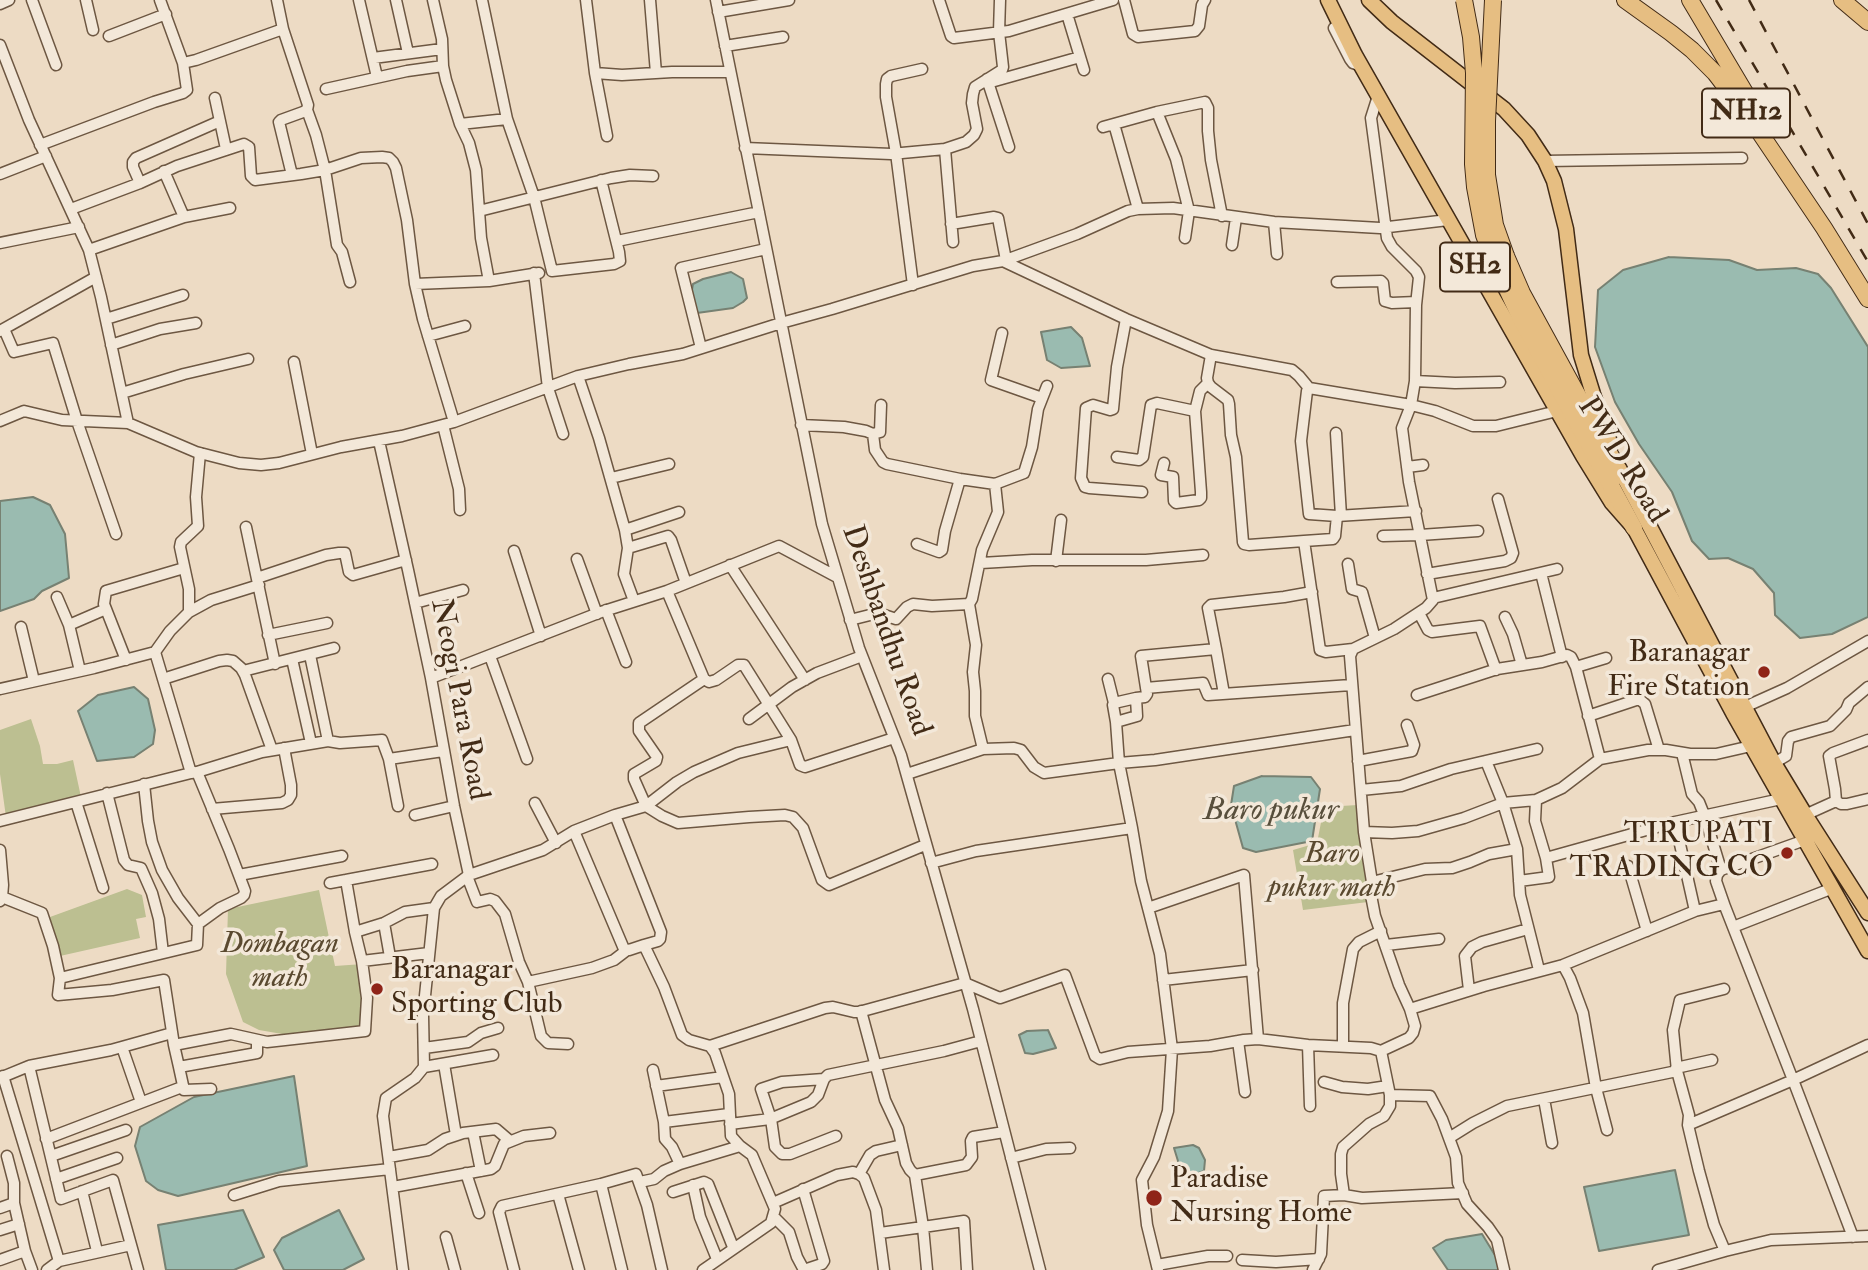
<!DOCTYPE html>
<style>
body{margin:0}
canvas{display:block;background:#eddbc4}
</style>
<canvas width="1868" height="1270"></canvas>
<script>
const ctx = document.querySelector('canvas').getContext('2d');
ctx.lineJoin = 'round';
function paint(path, color) {
  ctx.fillStyle = color;
  ctx.fill(path, 'evenodd');
}
function toPath(rows) {
  const path = new Path2D();
  for (const r of rows) {
    path.moveTo(r[0], r[1]);
    for (let i = 2; i < r.length; i += 2) path.lineTo(r[i], r[i + 1]);
  }
  return path;
}
function strokePath(path, color, width, dash) {
  ctx.strokeStyle = color;
  ctx.lineWidth = width;
  ctx.lineCap = dash ? 'butt' : 'round';
  ctx.setLineDash(dash || []);
  ctx.stroke(path);
}
function label(font, color, halo, rows, align = 'center') {
  ctx.font = font + ' "IM FELL Double Pica",serif';
  ctx.lineWidth = 7;
  ctx.setLineDash([]);
  ctx.textBaseline = 'middle';
  ctx.strokeStyle = halo;
  ctx.fillStyle = color;
  for (const [text, x, y, turn = 0] of rows) {
    ctx.save();
    ctx.translate(x, y);
    ctx.rotate((+turn || 0) * Math.PI / 180);
    ctx.textAlign = isNaN(turn) ? turn : align;
    if (halo) ctx.strokeText(text, 0, 0);
    ctx.fillText(text, 0, 0);
    ctx.restore();
  }
}
paint(toPath([
 [31,719,40,746,43,764,57,764,73,760,81,797,6,817,0,774,0,730],
 [1358,805,1368,902,1303,910,1293,850,1317,843,1324,807],
 [127,889,142,895,146,917,136,919,140,938,60,956,50,917],
 [319,890,335,966,363,964,361,1026,288,1035,259,1030,243,1022,226,974,228,909]
]), '#bcbf91');
const water = toPath([
 [1669,257,1729,260,1757,270,1796,268,1818,274,1831,288,1868,347,1868,617,1832,634,1800,638,1775,615,1774,593,1753,569,1728,558,1709,559,1692,541,1672,492,1639,444,1615,402,1595,347,1598,290,1623,270,1669,257],
 [731,272,743,279,747,298,743,302,733,308,697,313,691,295,693,284,703,279,731,272],
 [1071,327,1082,338,1090,366,1061,368,1047,360,1041,332,1071,327],
 [33,497,50,505,65,534,69,578,42,591,34,599,0,611,0,501,33,497],
 [134,687,148,699,155,730,153,744,134,757,97,761,78,711,98,695,134,687],
 [1262,776,1311,777,1320,789,1312,841,1256,852,1243,848,1231,805,1234,786,1262,776],
 [1048,1030,1056,1048,1033,1054,1025,1053,1019,1035,1027,1031,1048,1030],
 [294,1076,307,1166,178,1196,158,1190,146,1181,135,1146,140,1127,194,1097,294,1076],
 [1193,1145,1199,1148,1205,1160,1204,1171,1193,1175,1182,1174,1174,1148,1193,1145],
 [1675,1170,1689,1235,1599,1251,1584,1187,1675,1170],
 [243,1210,264,1257,234,1270,166,1270,158,1225,243,1210],
 [339,1210,364,1259,343,1270,284,1270,274,1250,282,1238,339,1210],
 [1482,1234,1501,1265,1498,1270,1448,1270,1433,1248,1446,1240,1482,1234]
]);
paint(water, '#9abbb0');
strokePath(water, '#778172', 2);
const minor = toPath([
 [32,0,56,65],
 [86,0,93,30],
 [160,0,183,63,196,60,283,29],
 [277,0,283,29,308,105,307,110,303,112,281,120,279,122,292,175],
 [359,0,377,77],
 [396,0,408,53],
 [482,0,507,119,534,197,552,271,614,264,620,261,619,252,601,180],
 [586,0,595,73,607,136],
 [650,0,656,73],
 [716,0,822,524,859,648,901,755,973,1009,1040,1270],
 [939,0,951,36,954,38,1009,31,1113,0],
 [1124,0,1133,34,1138,37,1195,31,1199,26,1202,5,1205,0],
 [0,4,9,0],
 [718,12,789,0],
 [1067,14,1084,70],
 [1334,28,1350,59,1353,63,1356,64],
 [109,36,166,14],
 [0,45,29,120,89,250,101,297,128,423],
 [725,46,783,37],
 [373,58,442,49],
 [595,73,622,75,672,72,730,72],
 [987,79,1009,147],
 [991,82,1080,57],
 [326,89,407,71,443,66],
 [1378,96,1371,118,1387,238,1392,247,1416,271,1419,277,1416,305,1415,381,1411,405,1402,428,1409,482,1433,600,1426,608,1394,629,1353,649,1350,656,1364,832,1372,882,1370,890,1375,916,1399,985,1410,1009],
 [215,98,226,149],
 [307,110,316,135,325,170,337,245,342,252,350,282],
 [1157,112,1176,159,1189,211,1185,238],
 [460,124,507,119],
 [1114,124,1138,209],
 [1103,127,1157,112,1205,102,1208,108,1208,131,1211,160,1222,216],
 [40,145,154,102,183,93,187,90,183,63],
 [745,148,891,154,945,149],
 [1545,161,1742,158],
 [164,171,184,217],
 [0,174,46,156],
 [140,183,133,167,133,162,136,158,220,121],
 [71,209,140,183,177,166,244,144,249,147,251,176,255,180,301,174,325,170,361,158,382,157,389,158,393,162,396,168,407,220,415,284,489,281,481,238,476,170,469,143,460,124,446,80,443,66,442,39,433,0],
 [479,211,611,178,630,175,653,176],
 [1274,222,1277,254],
 [951,224,994,217,998,218,1006,260],
 [617,241,759,212],
 [953,242,945,149,966,142,974,135,977,129,972,103,973,94,975,87,1002,70,1003,67,999,32,1000,0],
 [0,243,79,227],
 [1232,245,1236,218],
 [89,250,184,217,230,208],
 [1003,261,1126,319,1211,355,1292,370,1299,376,1309,388],
 [534,273,548,388,563,434],
 [489,281,539,273],
 [1337,282,1381,281,1383,283,1385,301,1392,303,1416,302],
 [415,284,423,319,454,422],
 [913,285,896,153,886,97,886,84,887,79,891,76,922,69],
 [106,319,183,295],
 [1126,319,1117,367,1113,409,1110,410,1093,405,1086,408,1081,478,1085,487,1089,488,1142,492],
 [4,329,14,352,53,343,77,421,116,534],
 [0,331,96,277],
 [1002,333,991,380,1042,398],
 [428,336,465,326],
 [111,345,160,329,196,323],
 [701,348,681,268,766,249],
 [1211,355,1207,378,1208,383,1211,387,1228,400,1229,404,1231,435,1236,457,1243,542,1244,544,1249,545,1304,541],
 [294,362,312,454],
 [578,376,599,438,625,530,628,548,624,574,634,601],
 [1415,381,1455,383,1500,382],
 [122,393,184,374,248,359],
 [0,421,24,411,62,420,128,423,196,452,239,463,261,465,279,463,341,447,402,436,454,422,578,376,629,364,683,354,781,323,832,309,973,266,1003,261,1077,234,1128,211,1138,209,1173,208,1274,222,1380,228,1448,220],
 [443,425,459,489,460,510],
 [801,425,844,427,866,431,873,434,875,450,883,462,887,464,960,479,995,484,1024,473,1032,447,1038,409,1047,386],
 [1336,433,1341,516],
 [873,434,880,432,881,405],
 [379,441,408,570,431,678,454,806,469,875,441,896,434,908,423,1015,424,1067,415,1078,386,1098,383,1116,403,1270],
 [1117,457,1139,460,1143,457,1151,405,1157,403,1195,411],
 [1164,463,1161,475,1173,477,1174,501,1176,503,1199,500,1201,498,1201,492,1195,411,1200,391,1208,383],
 [1407,467,1423,465],
 [611,478,669,464],
 [1416,511,1337,516,1309,514,1301,441,1307,391,1309,388,1411,405,1435,411,1473,426,1496,426,1557,411],
 [1337,516,1335,536,1333,539,1304,541,1320,650,1326,652,1353,649],
 [246,527,275,664],
 [625,530,679,512],
 [1383,536,1420,535,1478,531],
 [917,544,939,552,942,550,945,531,960,479],
 [628,548,668,536,671,540,686,583],
 [514,551,541,636],
 [577,559,597,614],
 [1056,561,1061,520],
 [981,563,1032,560,1146,560,1203,555],
 [1348,564,1352,589,1362,592,1375,638],
 [730,565,805,680],
 [1541,573,1562,657],
 [1427,574,1505,561,1511,558,1513,553,1498,499],
 [257,578,326,555,339,553,345,553,349,572,353,575,406,560],
 [667,591,704,679,709,682,716,680,738,665,744,665,791,740,800,765,805,767,894,738],
 [57,597,69,625,80,671],
 [1433,598,1557,569],
 [415,603,463,590],
 [606,610,626,662],
 [189,612,189,589,180,547,181,542,198,526,196,497,200,453],
 [1419,613,1428,630,1432,632,1480,626,1496,670],
 [1505,617,1513,634,1522,665],
 [850,620,878,613,896,619,907,607,913,604,932,606,969,604],
 [69,625,106,609],
 [21,627,34,681],
 [268,635,327,623],
 [1216,649,1208,608,1211,605,1284,597,1312,592],
 [155,652,170,631,189,612,211,600,259,585],
 [310,655,328,741],
 [490,656,527,759],
 [292,659,311,743],
 [126,660,104,604,106,591,184,568],
 [1576,667,1600,759],
 [243,671,334,648],
 [431,678,601,612,667,591,779,546,837,577],
 [163,679,219,661,227,660,233,661,241,668,245,675,272,750],
 [704,679,639,723,639,731,657,757,656,761,634,774,634,779,646,806,677,782,694,772,738,753,791,740],
 [1108,679,1114,703],
 [1146,688,1203,683,1208,695,1351,685],
 [0,689,94,668,155,652,191,773,0,821],
 [1224,694,1216,649,1141,656,1147,694,1145,697,1136,698,1137,716,1116,722,1119,763,1155,760,1355,730],
 [1417,695,1497,669,1542,662,1567,655,1571,657,1576,667,1606,658],
 [1738,710,1787,688,1868,641],
 [1588,716,1639,699,1645,704,1659,750],
 [749,719,792,687,817,673,862,656],
 [1116,722,1113,705,1114,703,1136,698],
 [983,749,975,716,975,691,973,672,976,645,969,604,972,599,982,550,998,512,995,484],
 [1682,753,1692,794,1699,802,1705,817,1721,870],
 [389,759,398,806],
 [1358,761,1412,751,1414,745,1407,725],
 [1486,761,1503,803,1536,800,1562,788,1600,759,1648,750,1666,750,1690,754,1716,754,1751,746],
 [1774,763,1786,756,1788,741,1791,737,1830,726,1846,710,1849,703,1868,687],
 [197,772,262,752,328,741,340,743,382,740,389,759,443,751],
 [907,774,983,749,1014,748,1021,750,1034,767,1044,773,1119,763,1132,828],
 [144,784,148,821,152,842,162,870,178,898,198,924],
 [1361,790,1401,786,1451,769,1537,749],
 [107,793,124,860,128,865,141,868,152,893,159,919,163,953],
 [1536,800,1535,821,1546,858,1675,822,1781,799],
 [1836,801,1841,804,1847,804,1868,799],
 [76,802,103,888],
 [535,803,556,843],
 [212,809,282,803,288,800,291,795,291,785,284,748],
 [415,815,454,806],
 [615,815,661,932,660,939,658,941,644,945,664,987,682,1035,689,1040,710,1046,715,1053,729,1094,731,1136,740,1146,752,1155,775,1209,771,1223,703,1270],
 [1805,815,1836,801,1835,789,1829,756,1833,753,1868,740],
 [1675,822,1695,911],
 [574,831,624,949,629,950,644,945],
 [1364,832,1392,833,1418,831,1464,818,1503,803,1517,849,1520,895,1539,970],
 [0,850,3,885,2,897,0,901],
 [931,863,976,851,1132,828,1141,881,1160,954,1172,1049,1168,1111,1154,1157,1142,1180,1147,1225,1158,1270],
 [1628,866,1647,931],
 [239,875,342,856],
 [469,875,543,850,574,831,615,815,646,806,662,816,678,823,749,817,785,815,793,817,803,828,822,880,829,885,925,845],
 [467,876,477,902,490,899,495,901,505,914,519,962,528,982,592,968,614,960,627,950],
 [346,880,355,932,362,961],
 [1519,881,1549,877,1546,858],
 [1372,882,1425,869,1452,868,1470,862,1489,854,1517,849],
 [330,883,432,864],
 [2,897,42,913,53,946,60,978,197,945,198,924,220,908,241,898,244,895,245,891,229,849,197,772,191,773],
 [1724,904,1793,1080,1868,1045],
 [1148,908,1244,875,1258,1039],
 [384,923,390,957],
 [1733,927,1833,888],
 [355,932,384,923,405,912,434,908],
 [1386,945,1439,939],
 [1563,965,1570,978,1583,1013,1596,1088,1607,1130],
 [60,978,58,995,112,990,164,980,174,1045,231,1034,267,1042,365,1031,367,998,362,961,429,953],
 [1163,980,1253,970],
 [528,982,541,1036,548,1043,568,1044],
 [1469,990,1465,956,1472,947,1482,942,1528,929],
 [861,1011,885,1100,898,1128,906,1163,910,1170,915,1175,966,1165,972,1157,971,1141,973,1137,1004,1132],
 [1238,1041,1245,1092],
 [174,1045,179,1067,257,1053,257,1040],
 [1308,1045,1310,1106],
 [710,1046,825,1008,833,1007,854,1012,859,1012,965,983,1000,998,1065,975,1095,1056,1100,1059,1128,1052,1210,1046,1244,1040,1258,1039,1308,1045,1371,1048,1381,1051,1409,1038,1413,1033,1415,1026,1410,1009,1484,986,1563,965,1695,911,1724,904,1716,881,1717,875,1721,870,1805,840],
 [1343,1046,1343,1003,1353,949,1359,942,1381,931],
 [122,1047,141,1102],
 [424,1048,468,1042,481,1033,498,1028],
 [1381,1051,1390,1095,1430,1096,1442,1119,1456,1157,1458,1183,1467,1204,1488,1227,1497,1240,1504,1270],
 [444,1064,456,1135],
 [179,1067,184,1090,211,1089],
 [424,1067,493,1055],
 [1676,1068,1712,1060],
 [653,1070,664,1122,729,1114],
 [1677,1071,1673,1030,1680,1000,1724,989],
 [3,1076,59,1261],
 [0,1078,29,1066],
 [824,1079,782,1082,761,1089,771,1119,775,1147,782,1154,790,1154,836,1136],
 [1324,1082,1342,1087,1368,1089,1388,1086],
 [656,1086,723,1077],
 [1544,1099,1552,1143],
 [664,1122,665,1139,672,1147,680,1164],
 [730,1124,770,1119,811,1102,818,1095,824,1079,828,1075,944,1051,981,1041],
 [1688,1125,1793,1080,1853,1237],
 [473,1132,481,1171],
 [1449,1138,1473,1123,1507,1106,1677,1071,1689,1115,1688,1125,1699,1171,1714,1225,1725,1251],
 [46,1139,182,1087],
 [7,1156,14,1183,14,1203,25,1251,32,1270],
 [51,1156,126,1130],
 [389,1157,428,1150,445,1139,463,1133,496,1129,510,1141],
 [1011,1158,1046,1149,1070,1148],
 [466,1173,479,1213],
 [859,1174,870,1155,876,1151,902,1145],
 [915,1175,923,1227,964,1221,967,1270],
 [56,1179,117,1158],
 [640,1182,654,1179,664,1171,680,1164,740,1146],
 [601,1184,622,1270],
 [693,1185,700,1217,717,1259],
 [393,1187,491,1169,495,1166,504,1144,524,1136,550,1133],
 [803,1189,824,1261,822,1264,804,1270],
 [82,1191,97,1251],
 [673,1192,704,1182,708,1184,733,1247],
 [558,1194,579,1270],
 [234,1195,279,1181,390,1169],
 [1344,1195,1341,1174,1341,1154,1343,1147,1369,1124,1384,1116,1390,1106,1390,1095],
 [773,1203,837,1175,853,1172,859,1174,864,1178,876,1210,884,1270],
 [0,1208,14,1203],
 [773,1216,789,1232,797,1257,804,1270],
 [0,1230,19,1224],
 [880,1233,923,1227,927,1270],
 [446,1237,455,1270],
 [0,1260,25,1251],
 [1242,1260,1276,1262,1319,1259],
 [1157,1265,1208,1256,1227,1256],
 [47,1270,59,1261,131,1245],
 [138,1270,113,1180,61,1199,29,1066,111,1050,172,1033],
 [514,1270,499,1212,502,1206,601,1184,636,1174,647,1205,662,1270],
 [1313,1270,1321,1254,1324,1196,1344,1195,1362,1198,1463,1193],
 [1658,1270,1725,1251,1771,1240,1868,1236]
]);
const major = toPath([
 [1328,0,1355,55,1583,456,1612,503,1634,528,1733,713,1868,951],
 [1369,0,1392,22,1504,109,1528,135,1545,161,1554,181,1566,229,1581,355,1593,394,1611,445],
 [1619,468,1774,763,1806,816,1868,913]
]);
const highway = toPath([
 [1625,0,1671,33,1692,50,1715,73,1754,124,1824,228,1868,299],
 [1690,0,1756,111],
 [1842,0,1868,22],
 [1506,256,1522,293,1622,476],
 [1493,259,1521,319,1634,528]
]);
strokePath(minor, '#6d5742', 13);
strokePath(major, '#422b16', 17);
strokePath(highway, '#422b16', 18);
strokePath(minor, '#f3e8d9', 10);
strokePath(major, '#e6be82', 14);
strokePath(highway, '#e6be82', 16);
strokePath(toPath([
 [1716,0,1868,262],
 [1749,0,1868,224]
]), '#422b16', 2.5, [12, 12]);
const highwayBridge = toPath([
 [1464,0,1471,37,1474,73,1473,164,1475,187,1484,235,1493,259],
 [1493,0,1487,121,1487,175,1495,225,1506,256]
]);
strokePath(highwayBridge, '#422b16', 18, []);
strokePath(highwayBridge, '#e6be82', 16);
for (const [x, y, r, color] of [
 [1764,672,7,"#8f2418"],
 [1787,853,7,"#8f2418"],
 [377,989,7,"#8f2418"],
 [1154,1198,9,"#8f2418"]
]) {
  const dot = new Path2D();
  dot.arc(x, y, r, 0, 2 * Math.PI);
  ctx.fillStyle = color;
  ctx.fill(dot);
  strokePath(dot, '#f3e8d9', 2.5);
}
for (const [x, y, w] of [
 [1746,113,88],
 [1475,267,70]
]) {
  const box = new Path2D();
  box.roundRect(x - w / 2, y - 24.5, w, 49, 5);
  ctx.fillStyle = '#f3e8d9';
  ctx.fill(box);
  strokePath(box, '#422b16', 2);
}
label('bold 28px', '#422b16', null, [
 ["NH12",1746,113],
 ["SH2",1475,267]
]);
label('30px', '#422b16', '#f3e8d9', [
 ["PWD Road",1621,461,58],
 ["Deshbandhu Road",885,631,71],
 ["Neogi Para Road",458,700,79]
]);
label('30px', '#422b16', '#f3e8d9', [
 ["Baranagar",1750,655],
 ["Fire Station",1750,689],
 ["TIRUPATI",1773,836],
 ["TRADING CO",1773,870],
 ["Baranagar",391,972,"left"],
 ["Sporting Club",391,1006,"left"],
 ["Paradise",1170,1181,"left"],
 ["Nursing Home",1170,1215,"left"]
], 'right');
label('italic 30px', '#5a492f', '#f3e8d9', [
 ["Baro",1332,856],
 ["pukur math",1332,890],
 ["Dombagan",280,946],
 ["math",280,980]
]);
label('italic 32px', '#584f3c', '#f3e8d9', [
 ["Baro pukur",1271,812]
]);
</script>
